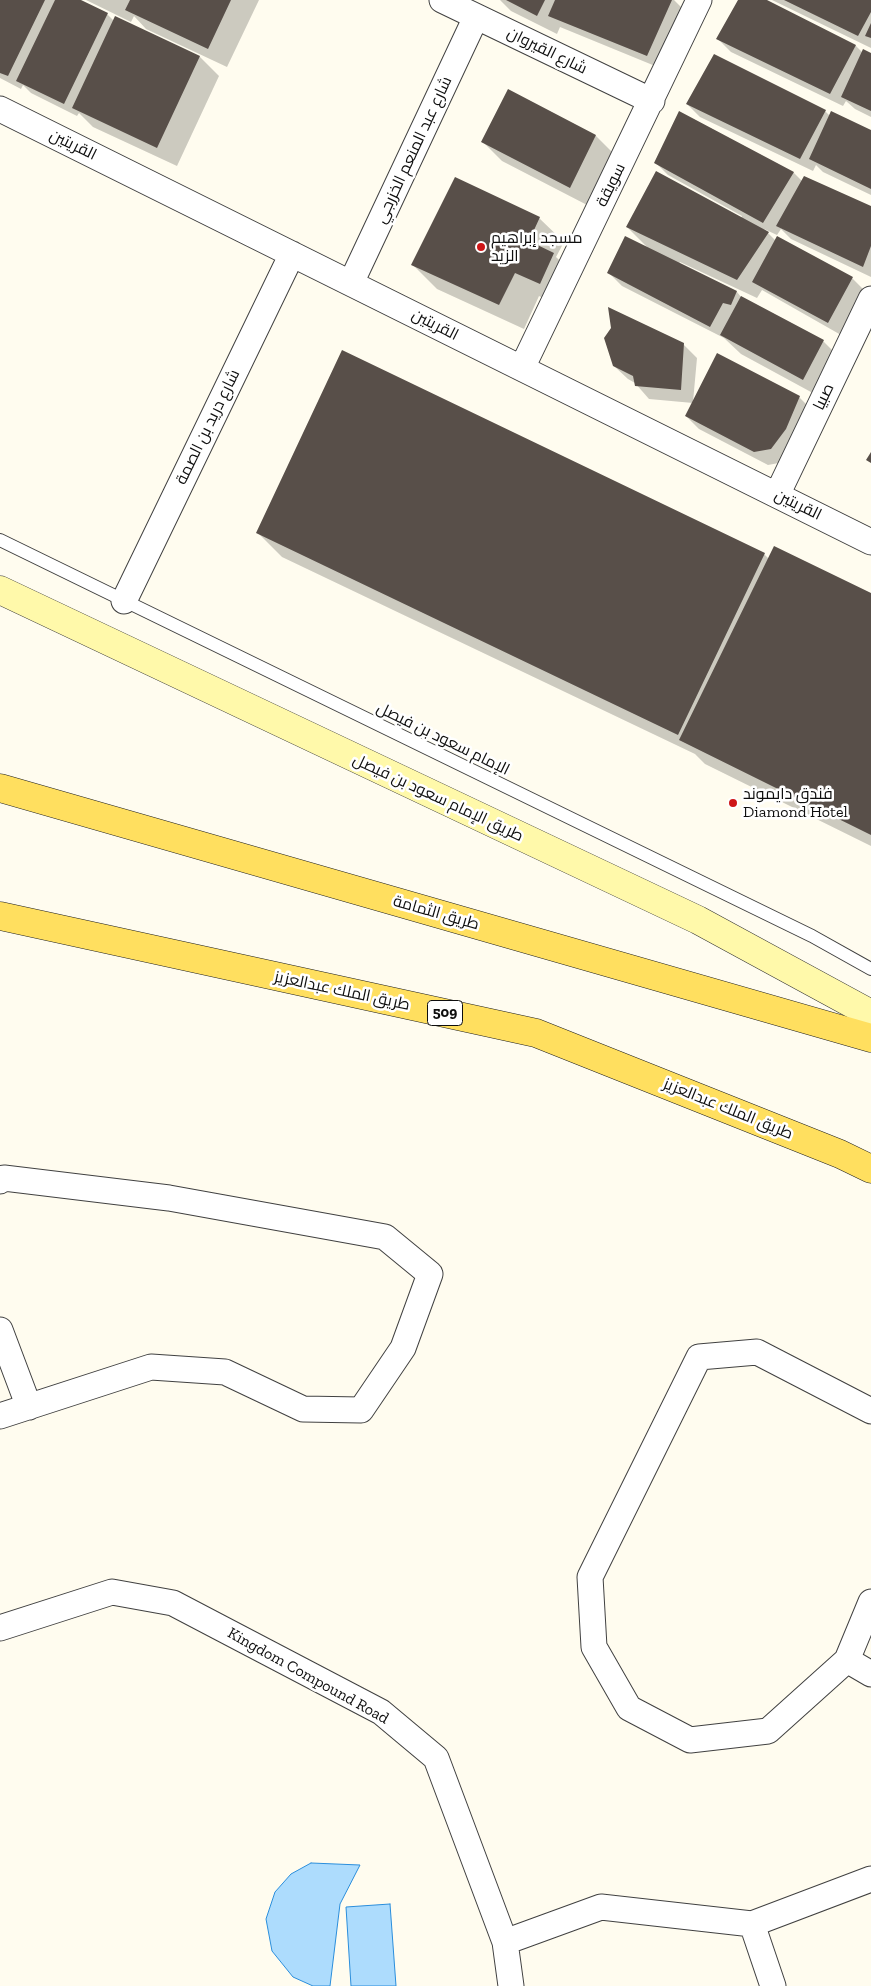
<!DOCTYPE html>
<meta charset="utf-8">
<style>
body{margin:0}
canvas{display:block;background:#fffcef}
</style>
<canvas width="871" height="1986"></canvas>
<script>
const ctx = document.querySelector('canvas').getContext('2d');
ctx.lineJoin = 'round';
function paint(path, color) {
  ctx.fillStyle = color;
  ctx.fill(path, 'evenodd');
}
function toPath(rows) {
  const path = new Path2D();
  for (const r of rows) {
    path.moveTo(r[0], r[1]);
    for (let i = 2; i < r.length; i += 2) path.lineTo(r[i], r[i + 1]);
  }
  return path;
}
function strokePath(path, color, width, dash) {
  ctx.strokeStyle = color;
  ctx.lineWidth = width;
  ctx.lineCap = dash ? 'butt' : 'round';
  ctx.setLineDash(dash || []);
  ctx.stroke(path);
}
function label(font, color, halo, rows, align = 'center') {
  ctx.font = font + ' "Zilla Slab",Cairo,serif';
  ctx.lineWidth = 5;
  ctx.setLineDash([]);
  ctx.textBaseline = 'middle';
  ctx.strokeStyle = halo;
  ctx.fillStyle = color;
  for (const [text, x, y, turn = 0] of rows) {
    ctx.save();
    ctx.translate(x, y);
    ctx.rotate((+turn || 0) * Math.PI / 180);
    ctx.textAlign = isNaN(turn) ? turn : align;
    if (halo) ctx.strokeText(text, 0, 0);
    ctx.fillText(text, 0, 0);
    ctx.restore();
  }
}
const water = toPath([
 [311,1863,360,1865,340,1904,330,1986,313,1986,293,1977,272,1951,266,1919,275,1892,291,1874,311,1863],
 [390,1904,396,1986,351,1986,346,1907,390,1904]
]);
paint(water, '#addcfd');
strokePath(water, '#2b8edc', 1);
paint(toPath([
 [0,0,79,0,107,14,114,21,116,18,200,57,219,76,177,166,93,127,79,113,77,116,31,93,23,85,21,89,0,78],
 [86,0,259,0,227,67,146,29,134,16,131,22],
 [500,0,674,0,685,11,660,68,560,27,557,34,511,11],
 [739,0,764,0,856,46,863,53,871,54,871,117,855,109,846,101,843,106,731,52,718,39],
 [772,0,871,0,871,48],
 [509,91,596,136,615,155,589,206,502,161,483,142],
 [687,104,825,111,830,116,871,131,871,195,823,172,816,165,813,171,700,117],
 [680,113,794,173,802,181,871,207,871,277,791,239,781,229,777,235,764,229,776,241,852,278,865,291,841,335,762,290,757,298,680,262,679,264,737,292,742,298,823,341,842,360,822,398,741,354,724,338,622,286,609,273,649,249,627,227,741,218,742,216,668,175,655,162],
 [539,218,564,242,556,257,578,278,564,308,539,296,524,329,437,289,412,264],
 [683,344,697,358,693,402,799,397,812,410,784,462,768,465,699,429,686,416,693,403,649,399,635,383,628,379,614,366],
 [258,533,764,554,769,559,871,595,871,846,705,764,695,754,282,557]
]), '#0003');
paint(toPath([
 [0,0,45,0,8,76,0,73],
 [55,0,81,0,108,13,64,104,16,81],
 [130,0,231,0,208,49,125,10],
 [506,0,545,0,537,16],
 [555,0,672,0,647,56,548,16],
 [738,0,767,0,856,45,830,94,716,39],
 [784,0,871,0,871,12,858,36],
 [115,16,200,56,157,148,72,108],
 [871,23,871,38,865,36],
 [863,49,871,53,871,111,841,97],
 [714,54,826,110,800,159,686,104],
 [508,89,596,135,570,188,481,142],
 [679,111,794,172,763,223,654,163],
 [831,111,871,130,871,189,809,159],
 [656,171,769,232,737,280,626,227],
 [804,176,871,206,871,246,863,267,776,226],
 [455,177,540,217,529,241,554,253,540,284,515,273,499,305,411,265],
 [625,236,737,291,731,305,723,303,710,327,607,273],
 [777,236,853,277,828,323,752,282],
 [741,296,824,340,803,380,720,335],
 [608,307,684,343,681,390,635,386,633,376,613,366,604,338,611,328],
 [342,350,765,553,678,735,256,533],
 [717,353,800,396,786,429,771,449,754,452,685,416],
 [871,452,871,463,866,460],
 [774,546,871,593,871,835,679,740]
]), '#584f49');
const service = toPath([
 [0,540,812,936,871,969]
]);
const minor = toPath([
 [442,0,652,101],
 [0,109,871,542],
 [351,283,476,17],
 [522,368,699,0],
 [777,495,871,299],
 [124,601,292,254],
 [0,1181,4,1178,169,1198,385,1237,430,1274,403,1348,361,1410,303,1409,225,1372,151,1367,0,1416],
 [0,1330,29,1407],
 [871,1411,757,1352,699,1357,590,1577,594,1647,629,1708,690,1740,768,1731,847,1660,871,1602],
 [0,1628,112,1592,173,1603,381,1712,436,1758,505,1942,511,1986],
 [847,1660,871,1674],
 [752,1924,773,1986],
 [505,1942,601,1907,752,1924,871,1879]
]);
const secondary = toPath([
 [0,590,698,920,871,1014]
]);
const primary = toPath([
 [0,788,871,1038],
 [0,916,536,1033,840,1154,871,1169]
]);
strokePath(service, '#414141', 14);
strokePath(minor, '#414141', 27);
strokePath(secondary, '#303030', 29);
strokePath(primary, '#1f1f1f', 29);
strokePath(service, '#fff', 12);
strokePath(minor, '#fff', 25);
strokePath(secondary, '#fff9aa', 28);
strokePath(primary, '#ffdf5f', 28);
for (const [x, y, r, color] of [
 [481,247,5,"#ce1617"],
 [733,803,5,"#ce1617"]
]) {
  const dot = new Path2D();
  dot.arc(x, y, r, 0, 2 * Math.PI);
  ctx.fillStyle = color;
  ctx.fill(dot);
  strokePath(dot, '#fff', 2);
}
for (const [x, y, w] of [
 [445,1013,35]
]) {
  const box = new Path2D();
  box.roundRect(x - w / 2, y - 12.5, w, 25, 4);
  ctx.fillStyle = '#fff';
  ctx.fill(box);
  strokePath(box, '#0e0e0e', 1);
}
label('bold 15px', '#0e0e0e', null, [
 ["509",445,1013]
]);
label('16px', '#0e0e0e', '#fff', [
 ["شارع القيروان",547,51,26],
 ["القريتين",73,145,26],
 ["شارع عبد المنعم الخزرجي",414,150,-65],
 ["سويقة",611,185,-64],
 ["القريتين",435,325,27],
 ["صبيا",824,397,-64],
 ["شارع دريد بن الصمة",208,427,-64],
 ["القريتين",798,505,26],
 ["الإمام سعود بن فيصل",443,739,26],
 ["طريق الإمام سعود بن فيصل",438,798,25],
 ["طريق الثمامة",436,913,16],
 ["طريق الملك عبدالعزيز",342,991,12],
 ["طريق الملك عبدالعزيز",728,1109,22],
 ["Kingdom Compound Road",308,1676,29]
]);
label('16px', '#0e0e0e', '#fff', [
 ["مسجد إبراهيم",491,238],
 ["الزيد",491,256],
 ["فندق دايموند",743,794],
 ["Diamond Hotel",743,812]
], 'left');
</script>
